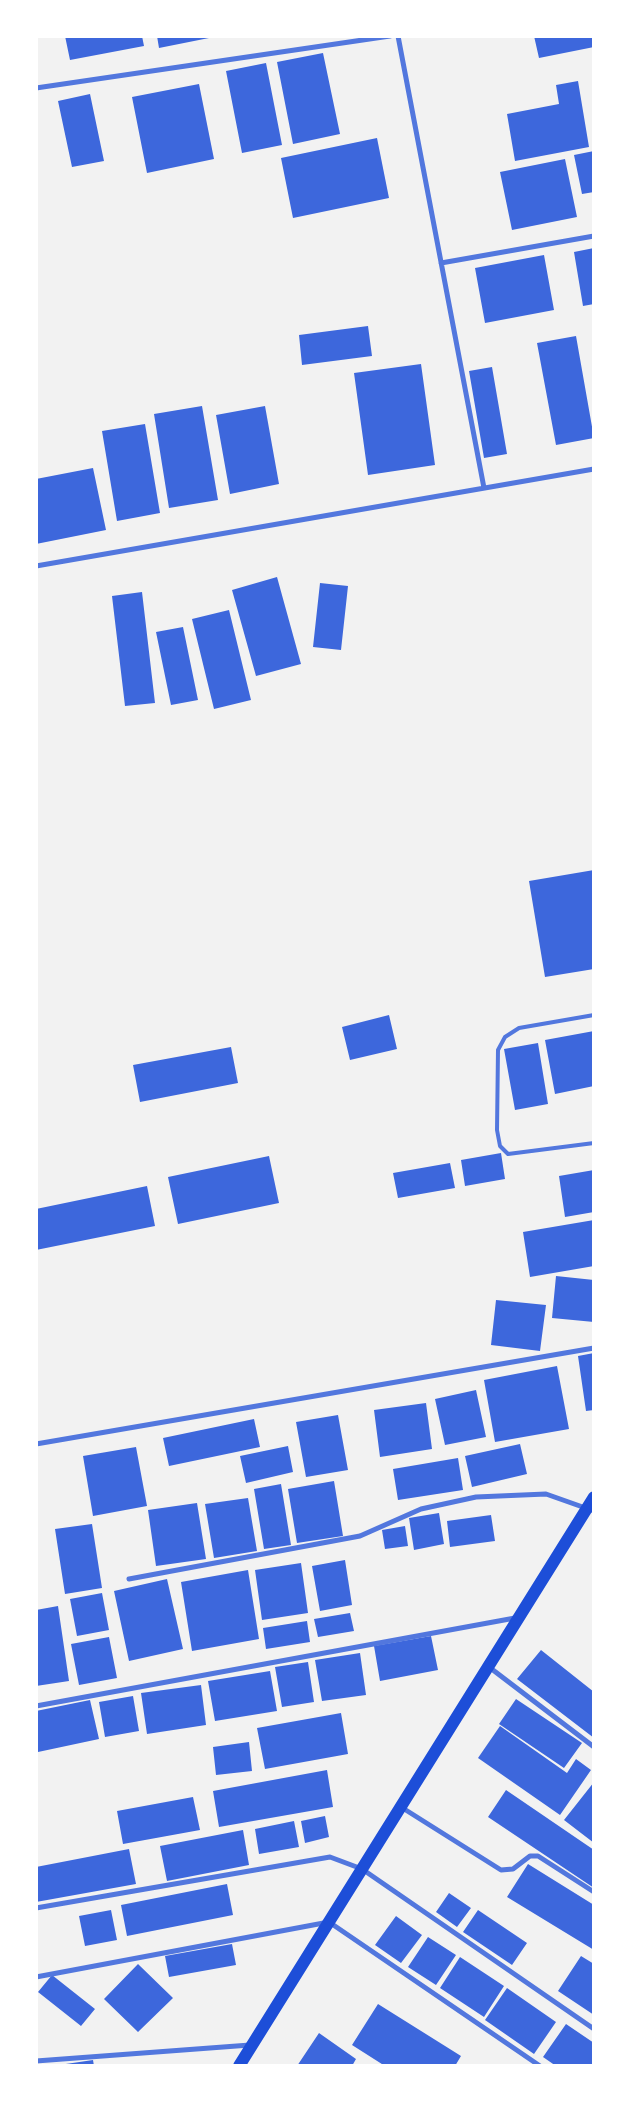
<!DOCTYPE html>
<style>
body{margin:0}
#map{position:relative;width:630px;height:2102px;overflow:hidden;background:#f2f2f2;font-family:Bitter,serif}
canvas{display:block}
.frame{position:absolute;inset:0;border:38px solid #fff;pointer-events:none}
</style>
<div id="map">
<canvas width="630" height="2102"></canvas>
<div class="frame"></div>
</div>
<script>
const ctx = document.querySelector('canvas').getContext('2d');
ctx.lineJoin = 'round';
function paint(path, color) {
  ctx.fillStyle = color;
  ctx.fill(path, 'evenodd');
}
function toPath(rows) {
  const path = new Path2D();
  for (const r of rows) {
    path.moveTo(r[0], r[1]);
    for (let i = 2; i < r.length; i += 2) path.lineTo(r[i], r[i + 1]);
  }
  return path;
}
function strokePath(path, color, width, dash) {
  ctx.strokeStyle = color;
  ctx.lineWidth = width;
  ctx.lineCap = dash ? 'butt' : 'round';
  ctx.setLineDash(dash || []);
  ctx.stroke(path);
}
paint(toPath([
 [65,36,142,36,144,46,70,60],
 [157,36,214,36,214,37,159,48],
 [534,36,594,36,594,47,539,58],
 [323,53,340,134,293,144,277,62],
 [266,63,282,145,242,153,226,71],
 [578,81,589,147,515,161,507,114,559,104,556,85],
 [199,84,214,159,147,173,132,97],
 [90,94,104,161,72,167,58,101],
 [377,138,389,198,293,218,281,158],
 [594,151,594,192,582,194,574,155],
 [565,159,577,217,512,230,500,172],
 [594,248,594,304,583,306,574,252],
 [544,255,554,310,485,323,475,268],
 [368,326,372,356,302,365,299,335],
 [576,336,594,438,556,445,537,343],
 [421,364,435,465,368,475,354,373],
 [492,367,507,454,484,458,469,371],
 [202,406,218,500,169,508,154,414],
 [265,406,279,484,230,494,216,415],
 [145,424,160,513,117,521,102,431],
 [93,468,106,530,36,544,36,479],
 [277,577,301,664,256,676,232,590],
 [320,583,348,586,341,650,313,647],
 [142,592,155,703,125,706,112,596],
 [229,610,251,700,214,709,192,619],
 [183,627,198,700,171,705,156,632],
 [594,870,594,969,545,977,529,881],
 [389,1015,397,1049,350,1060,342,1027],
 [594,1031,594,1086,555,1094,545,1040],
 [538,1043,548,1104,515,1110,504,1049],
 [231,1047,238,1083,140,1102,133,1065],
 [501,1153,505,1179,465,1186,461,1160],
 [269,1156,279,1203,178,1224,168,1177],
 [450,1163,455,1188,398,1198,393,1173],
 [594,1170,594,1212,565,1217,559,1176],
 [147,1186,155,1226,36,1250,36,1209],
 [594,1220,594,1266,530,1277,523,1232],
 [556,1276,594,1280,594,1322,552,1318],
 [496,1300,546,1305,540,1351,491,1345],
 [594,1353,594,1410,586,1411,578,1356],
 [557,1366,569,1429,495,1442,484,1380],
 [476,1390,486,1437,445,1445,435,1399],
 [426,1403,432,1449,380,1457,374,1410],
 [338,1415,348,1470,306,1477,296,1422],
 [254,1419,260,1447,169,1466,163,1438],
 [520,1444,527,1474,472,1487,465,1456],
 [288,1446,293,1472,246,1483,240,1456],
 [136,1447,147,1506,93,1516,83,1456],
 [458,1458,463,1490,398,1500,393,1469],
 [334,1481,343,1536,297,1543,288,1489],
 [281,1484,291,1545,264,1549,254,1489],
 [248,1498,257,1551,214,1558,205,1504],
 [197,1503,206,1559,156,1566,148,1510],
 [439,1513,444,1544,414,1550,409,1518],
 [491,1515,495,1541,450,1547,447,1521],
 [92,1524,102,1588,65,1594,55,1529],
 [405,1526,408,1546,385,1549,382,1530],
 [345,1560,352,1605,320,1611,312,1566],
 [301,1563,308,1613,262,1620,255,1570],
 [248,1570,259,1639,192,1651,181,1582],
 [167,1579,183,1649,129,1661,114,1591],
 [102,1593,109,1630,77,1636,70,1599],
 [58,1606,69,1681,36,1686,36,1610],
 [350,1613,354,1631,318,1637,314,1619],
 [307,1621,310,1642,266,1649,263,1628],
 [431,1636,438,1670,380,1681,374,1646],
 [109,1637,117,1678,79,1685,71,1644],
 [541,1650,594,1692,594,1738,517,1679],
 [360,1653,366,1695,322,1701,315,1660],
 [308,1662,314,1702,282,1707,275,1667],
 [270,1671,277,1711,215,1721,208,1681],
 [201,1685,206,1725,147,1734,141,1693],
 [133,1696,139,1731,105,1737,99,1702],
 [516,1699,582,1743,564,1768,499,1724],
 [90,1700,99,1739,38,1752,36,1711],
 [341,1713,348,1754,265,1769,257,1728],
 [500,1726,567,1773,576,1759,591,1770,560,1815,478,1758],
 [249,1742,252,1771,216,1775,213,1747],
 [327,1770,333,1807,219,1827,213,1791],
 [594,1782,594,1843,564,1820],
 [506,1790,594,1850,594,1888,488,1817],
 [193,1797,200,1830,123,1844,117,1811],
 [325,1816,329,1837,305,1843,301,1821],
 [294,1821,299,1847,259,1854,255,1829],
 [243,1830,249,1865,167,1881,160,1846],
 [129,1849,136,1884,36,1902,36,1867],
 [528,1864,594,1905,594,1950,507,1897],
 [227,1884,233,1915,127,1936,121,1905],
 [449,1893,471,1908,457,1927,436,1912],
 [111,1910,117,1940,85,1946,79,1916],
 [478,1910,527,1943,512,1965,463,1932],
 [396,1916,422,1935,401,1963,375,1945],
 [428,1937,456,1955,436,1985,408,1967],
 [232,1944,236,1965,169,1977,165,1956],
 [581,1956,594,1964,594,2015,558,1991],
 [460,1957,504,1986,484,2017,440,1988],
 [138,1964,173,1998,138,2032,104,1999],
 [52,1975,95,2009,81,2026,38,1992],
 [507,1988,556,2022,534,2054,485,2020],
 [378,2004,461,2056,455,2066,385,2066,352,2045],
 [566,2024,594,2043,594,2066,556,2066,543,2057],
 [319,2033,356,2059,352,2066,297,2066],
 [93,2060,94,2066,59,2066,59,2065]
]), '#3d67dc');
strokePath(toPath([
 [594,1015,519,1028,505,1037,498,1050,497,1130,500,1146,508,1154,594,1143]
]), '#5277de', 4);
strokePath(toPath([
 [398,36,484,488],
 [36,88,390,36],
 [441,263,594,236],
 [36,566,594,469],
 [36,1444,594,1348],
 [129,1579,360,1536,421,1509,476,1497,546,1494,594,1511],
 [489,1667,594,1747],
 [36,1706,515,1618],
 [401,1807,501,1870,513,1869,530,1856,538,1856,594,1892],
 [36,1908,330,1857,362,1869,594,2029],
 [36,1977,329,1922,540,2066],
 [36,2061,250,2045]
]), '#5277de', 5);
strokePath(toPath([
 [239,2066,594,1497]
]), '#1d4ed8', 12);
</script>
